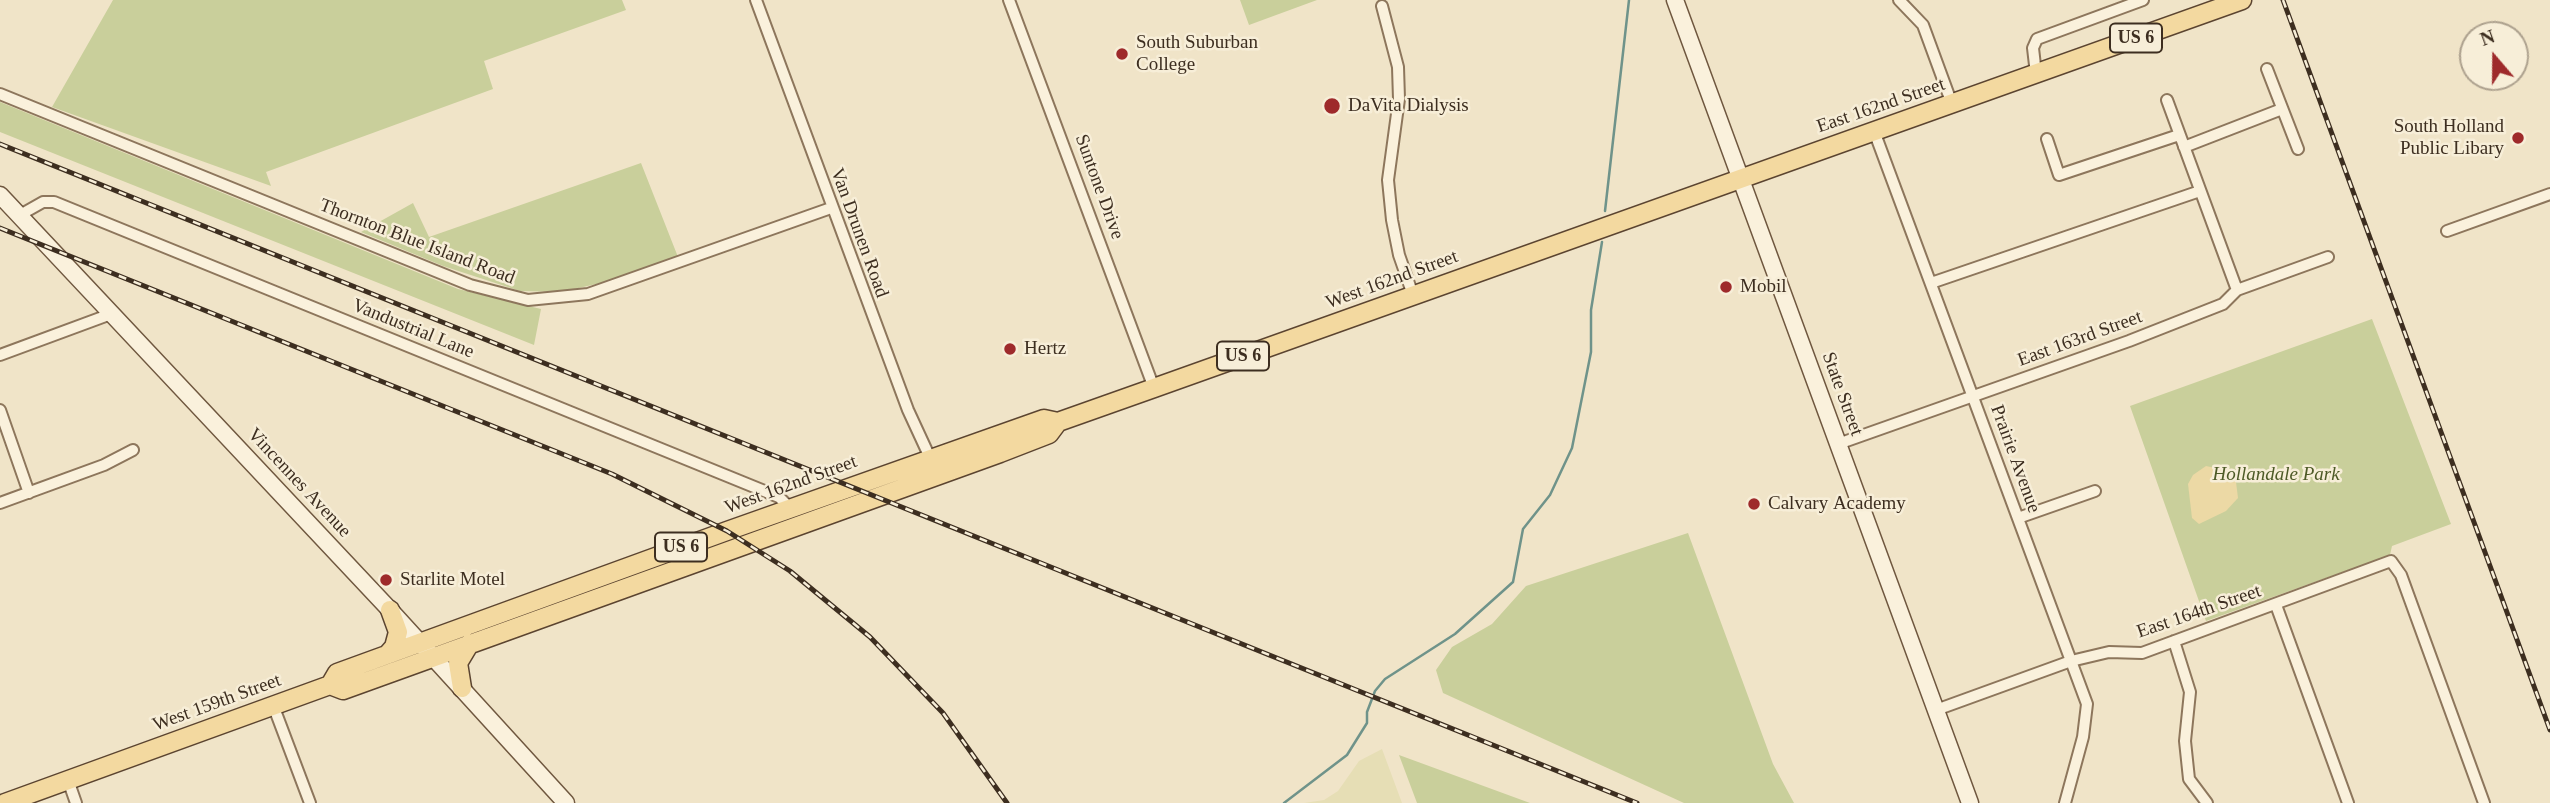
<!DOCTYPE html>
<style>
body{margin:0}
#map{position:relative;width:2550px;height:803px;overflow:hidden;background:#f0e4c8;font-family:Georgia,serif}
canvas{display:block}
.north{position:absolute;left:2459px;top:21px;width:70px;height:70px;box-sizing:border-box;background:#f7eed8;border:2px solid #ada18e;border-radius:50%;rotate:340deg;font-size:19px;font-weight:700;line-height:28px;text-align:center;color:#3d2e20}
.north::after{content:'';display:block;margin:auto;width:24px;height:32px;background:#9e2a2b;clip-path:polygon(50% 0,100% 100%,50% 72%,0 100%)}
</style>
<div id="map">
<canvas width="2550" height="803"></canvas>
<div class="north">N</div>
</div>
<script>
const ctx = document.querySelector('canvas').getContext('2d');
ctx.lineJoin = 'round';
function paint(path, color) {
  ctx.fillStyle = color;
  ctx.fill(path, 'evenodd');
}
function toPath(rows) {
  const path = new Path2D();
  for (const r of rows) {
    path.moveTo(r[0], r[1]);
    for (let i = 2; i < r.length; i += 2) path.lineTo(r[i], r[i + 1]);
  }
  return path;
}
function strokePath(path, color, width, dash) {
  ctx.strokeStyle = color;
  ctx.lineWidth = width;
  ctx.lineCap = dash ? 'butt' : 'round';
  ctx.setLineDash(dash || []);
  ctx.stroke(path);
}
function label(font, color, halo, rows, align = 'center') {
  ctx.font = font + ' Georgia,serif';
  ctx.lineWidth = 5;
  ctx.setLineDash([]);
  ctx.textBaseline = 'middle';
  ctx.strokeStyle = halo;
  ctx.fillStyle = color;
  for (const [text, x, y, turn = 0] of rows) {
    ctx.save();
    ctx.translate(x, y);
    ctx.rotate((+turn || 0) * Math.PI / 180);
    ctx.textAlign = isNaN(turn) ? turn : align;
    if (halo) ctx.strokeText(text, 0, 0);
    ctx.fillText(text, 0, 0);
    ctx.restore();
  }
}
paint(toPath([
 [1382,749,1402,803,1304,803,1324,800,1338,791,1359,761]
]), '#e6deb5');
paint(toPath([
 [113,0,622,0,626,10,484,61,493,89,266,172,271,186,52,107],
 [1240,0,1317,0,1249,25],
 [0,102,458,289,541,309,534,345,0,132],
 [641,163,678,257,614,280,561,292,520,291,443,266,361,232,413,203,429,237],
 [2372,319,2451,524,2392,546,2390,555,2206,621,2130,406],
 [1688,533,1773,764,1794,803,1684,803,1443,693,1436,670,1452,647,1492,624,1526,586],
 [1399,755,1530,803,1417,803]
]), '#c9cf9b');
paint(toPath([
 [2206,466,2224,470,2232,476,2236,482,2238,498,2226,511,2199,524,2192,518,2188,484,2193,475]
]), '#ecd9a5');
strokePath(toPath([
 [1605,211,1629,0],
 [1284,803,1347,755,1367,723,1367,712,1375,691,1385,679,1455,634,1513,582,1523,529,1550,495,1572,448,1591,352,1591,310,1602,242]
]), '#6f938a', 2.5);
const street = toPath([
 [756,0,908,410,938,475],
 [1009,0,1154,388],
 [1899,0,1923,25,1952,104],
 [1382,6,1398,67,1399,99,1388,180,1392,220,1399,255,1413,295],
 [2267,69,2298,149],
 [2036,74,2033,48,2037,39,2143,0],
 [0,94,470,285,528,300,588,294,831,208],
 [2167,100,2237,290],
 [1874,131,2087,704,2083,737,2065,803],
 [2047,139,2059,175,2179,135],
 [2184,147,2282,109],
 [20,215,43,202,54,202,779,497,790,508],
 [2447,231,2550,194],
 [1931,283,2200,191],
 [0,355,111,314],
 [0,410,29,493],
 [1838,444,2129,341,2223,304,2237,290,2328,257],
 [0,503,104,465,133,450],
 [2018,518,2095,491],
 [2276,605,2348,803],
 [2174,641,2190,692,2185,741,2189,779,2207,803],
 [273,705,310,803],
 [1936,710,2071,661,2109,652,2142,653,2391,561,2401,575,2484,803],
 [68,780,76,803]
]);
const secondary = toPath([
 [1675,0,1970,803],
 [0,195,390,610,566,803]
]);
const primary = toPath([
 [387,655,394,647,398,632,390,610],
 [330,685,343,690,1000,453,1049,434,1058,422,1154,388,2242,0],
 [462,688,458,663,470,643],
 [5,803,330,685,337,673,727,531,1044,419,1058,422]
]);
strokePath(street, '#8d765c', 14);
strokePath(secondary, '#6f573f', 19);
strokePath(primary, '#5b4430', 21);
strokePath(street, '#faf1dc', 10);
strokePath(secondary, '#faf1dc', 16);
strokePath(primary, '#f3d9a0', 18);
const rail = toPath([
 [2283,0,2550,730],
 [0,144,1637,803],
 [0,228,612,474,727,531,790,571,870,637,943,713,1007,803]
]);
strokePath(rail, '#3d2e20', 5);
strokePath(rail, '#f7eed8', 2.5, [8]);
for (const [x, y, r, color] of [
 [1122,54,7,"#9e2a2b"],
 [1332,106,9,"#9e2a2b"],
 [2518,138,7,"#9e2a2b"],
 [1726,287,7,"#9e2a2b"],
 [1010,349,7,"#9e2a2b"],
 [1754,504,7,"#9e2a2b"],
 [386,580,7,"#9e2a2b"]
]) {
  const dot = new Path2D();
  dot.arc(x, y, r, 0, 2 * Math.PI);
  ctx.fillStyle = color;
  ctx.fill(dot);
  strokePath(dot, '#f7eed8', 2.5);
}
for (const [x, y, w] of [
 [2136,38,52],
 [1243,356,52],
 [681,547,52]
]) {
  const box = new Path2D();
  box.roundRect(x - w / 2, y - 14.5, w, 29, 5);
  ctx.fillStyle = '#f7eed8';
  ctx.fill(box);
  strokePath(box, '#3d2e20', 2);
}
label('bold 18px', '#3d2e20', null, [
 ["US 6",2136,38],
 ["US 6",1243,356],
 ["US 6",681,547]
]);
label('19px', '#3d2e20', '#f7eed8', [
 ["South Suburban",1136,43],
 ["College",1136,65],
 ["DaVita Dialysis",1348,106],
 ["South Holland",2504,127,"right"],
 ["Public Libary",2504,149,"right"],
 ["Mobil",1740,287],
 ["Hertz",1024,349],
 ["Calvary Academy",1768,504],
 ["Starlite Motel",400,580]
], 'left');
label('19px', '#3d2e20', '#f7eed8', [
 ["East 162nd Street",1881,106,-19],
 ["Suntone Drive",1099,187,70],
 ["Van Drunen Road",859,233,70],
 ["Thornton Blue Island Road",417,242,21],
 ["West 162nd Street",1392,280,-20],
 ["Vandustrial Lane",413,329,22],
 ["East 163rd Street",2080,339,-20],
 ["State Street",1842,394,70],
 ["Prairie Avenue",2015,459,70],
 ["Vincennes Avenue",299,483,47],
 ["West 162nd Street",791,485,-20],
 ["East 164th Street",2199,612,-19],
 ["West 159th Street",217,703,-20]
]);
label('italic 19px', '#4d5a26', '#f7eed8', [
 ["Hollandale Park",2276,475]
]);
</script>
